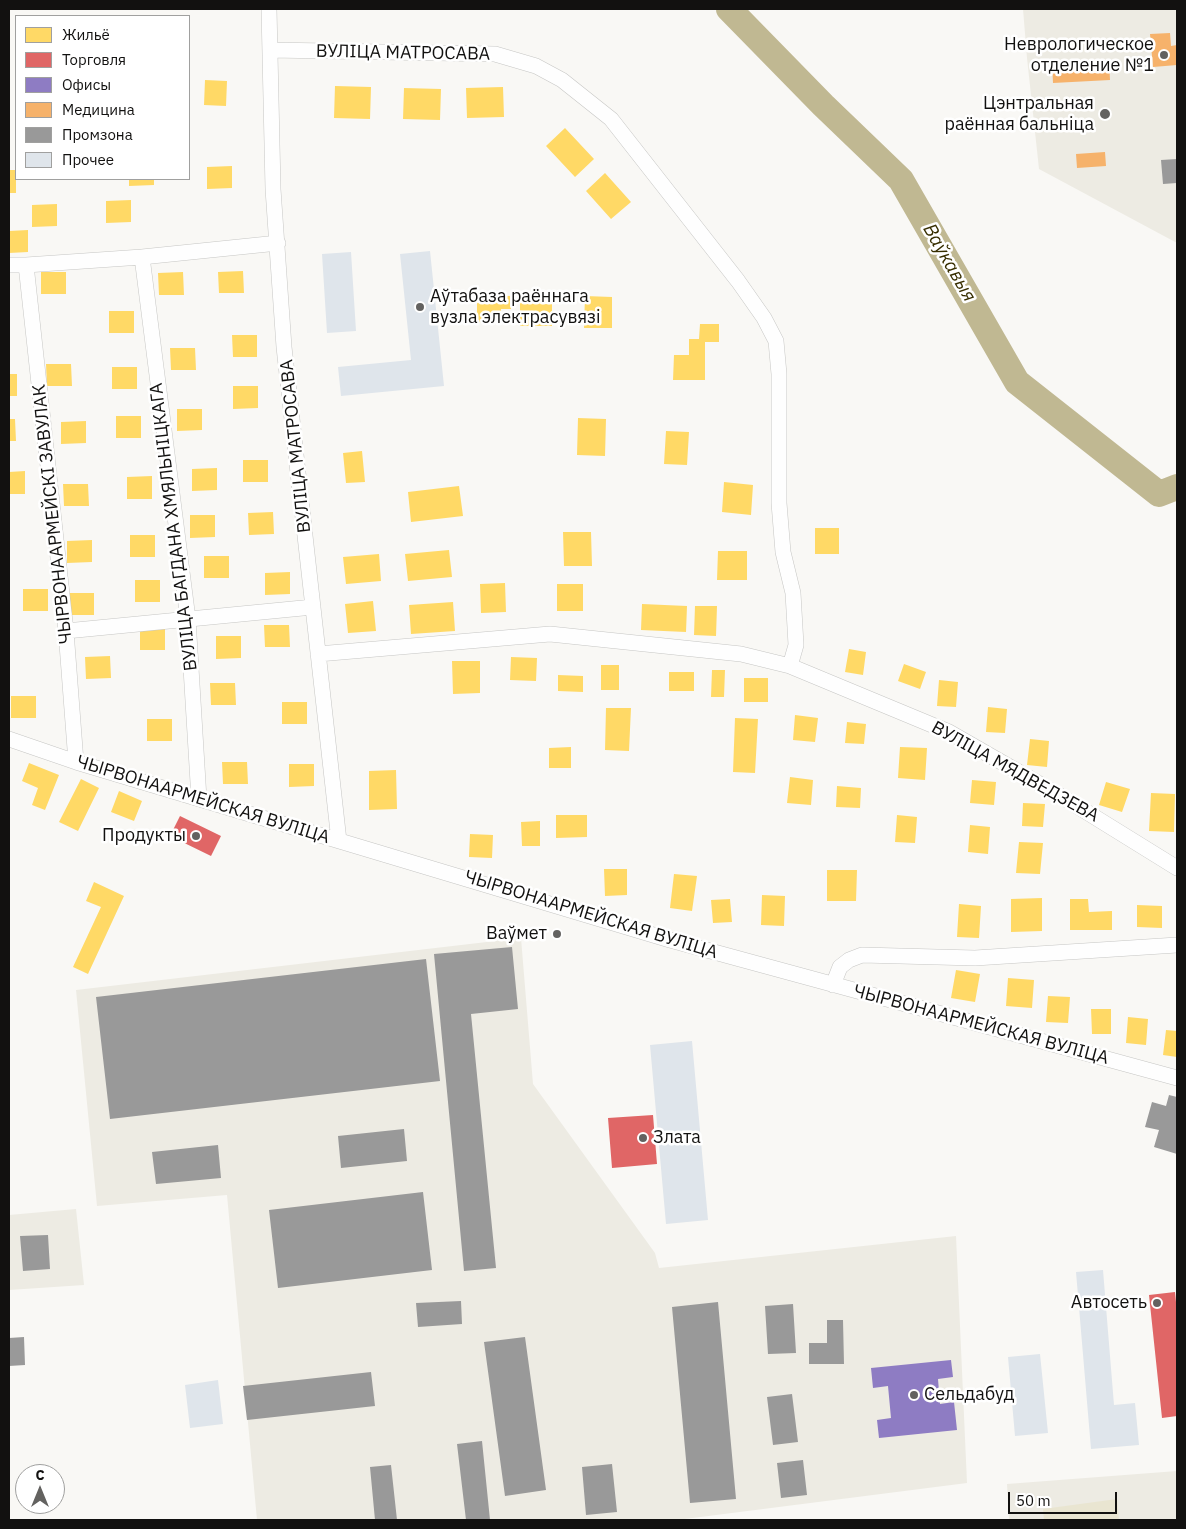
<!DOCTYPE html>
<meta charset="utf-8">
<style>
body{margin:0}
#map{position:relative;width:1186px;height:1529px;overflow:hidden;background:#f9f8f5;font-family:"IBM Plex Sans",sans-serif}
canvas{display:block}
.frame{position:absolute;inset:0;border:10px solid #121110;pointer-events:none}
.legend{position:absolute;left:15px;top:15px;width:175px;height:165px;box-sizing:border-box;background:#fff;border:1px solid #a0a09f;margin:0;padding:6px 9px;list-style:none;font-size:15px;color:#121110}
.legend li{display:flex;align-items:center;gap:10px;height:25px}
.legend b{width:25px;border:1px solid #a0a09f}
.north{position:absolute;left:15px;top:1464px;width:50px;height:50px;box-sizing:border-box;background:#fff;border:1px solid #a0a09f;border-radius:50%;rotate:0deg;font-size:14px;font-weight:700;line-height:20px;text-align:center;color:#121110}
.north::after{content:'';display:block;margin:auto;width:18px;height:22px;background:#636260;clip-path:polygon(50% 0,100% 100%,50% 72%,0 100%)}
.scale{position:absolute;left:1008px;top:1492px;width:109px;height:22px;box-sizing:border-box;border:2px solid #121110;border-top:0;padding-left:6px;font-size:15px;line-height:18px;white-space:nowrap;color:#121110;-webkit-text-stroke:4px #fff;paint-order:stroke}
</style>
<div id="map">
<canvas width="1186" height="1529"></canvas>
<div class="frame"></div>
<ul class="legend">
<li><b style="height:14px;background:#ffd966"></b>Жильё</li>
<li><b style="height:14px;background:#e06666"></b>Торговля</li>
<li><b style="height:14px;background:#8e7cc3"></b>Офисы</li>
<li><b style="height:14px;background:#f6b26b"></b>Медицина</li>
<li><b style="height:14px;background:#999"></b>Промзона</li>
<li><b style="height:14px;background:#dfe5eb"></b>Прочее</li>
</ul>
<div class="north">С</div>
<div class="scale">50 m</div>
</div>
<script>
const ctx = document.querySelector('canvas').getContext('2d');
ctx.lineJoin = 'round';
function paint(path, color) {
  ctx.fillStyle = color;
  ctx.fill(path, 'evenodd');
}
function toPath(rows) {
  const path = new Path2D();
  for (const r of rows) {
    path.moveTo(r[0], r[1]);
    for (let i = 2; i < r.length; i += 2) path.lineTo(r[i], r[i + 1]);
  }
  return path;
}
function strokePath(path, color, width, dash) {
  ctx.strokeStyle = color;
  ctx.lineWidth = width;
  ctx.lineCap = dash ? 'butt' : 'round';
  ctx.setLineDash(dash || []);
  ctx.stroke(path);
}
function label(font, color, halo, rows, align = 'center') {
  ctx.font = font + ' "IBM Plex Sans",sans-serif';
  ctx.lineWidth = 5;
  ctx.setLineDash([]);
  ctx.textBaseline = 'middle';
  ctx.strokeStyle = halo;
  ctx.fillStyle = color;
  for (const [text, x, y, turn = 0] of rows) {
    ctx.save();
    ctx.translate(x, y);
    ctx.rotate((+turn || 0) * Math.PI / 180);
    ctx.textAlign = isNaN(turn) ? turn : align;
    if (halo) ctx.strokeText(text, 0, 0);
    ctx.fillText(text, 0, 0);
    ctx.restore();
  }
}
paint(toPath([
 [1023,9,1177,9,1177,243,1039,169,1027,58],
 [521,938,533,1084,655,1253,659,1268,956,1236,967,1483,677,1520,257,1520,227,1195,97,1206,76,990],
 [76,1209,84,1285,9,1290,9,1215],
 [1177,1471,1177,1520,1009,1520,1007,1484]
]), '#edebe3');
paint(toPath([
 [1117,1499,1119,1520,1044,1520,1043,1509]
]), '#e9e5d1');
paint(toPath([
 [205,80,227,81,226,106,204,105],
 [335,86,371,87,370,119,334,118],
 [503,87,504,117,467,118,466,88],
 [404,88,441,89,440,120,403,119],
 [565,128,594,159,575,177,546,146],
 [232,166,232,188,207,189,207,167],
 [9,170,16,170,16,193,9,193],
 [605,173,631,202,611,219,586,191],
 [129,179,154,179,154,185,129,186],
 [131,200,131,222,106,223,106,201],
 [57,204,57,226,32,227,32,205],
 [28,230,28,252,9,253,9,231],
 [243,271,244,293,219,293,218,272],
 [41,272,66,272,66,294,41,294],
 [183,272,184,295,159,295,158,273],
 [477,295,511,296,511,309,501,309,501,323,477,322],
 [520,295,552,295,552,326,520,326],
 [585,296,612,297,612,328,584,328],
 [109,311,134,311,134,333,109,333],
 [700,324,719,324,719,342,705,342,705,380,673,380,674,355,689,355,689,339,699,339],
 [232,335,257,335,257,357,233,357],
 [170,348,195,348,196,370,171,370],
 [46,364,71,364,72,386,47,386],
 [112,367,137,367,137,389,112,389],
 [9,374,17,374,17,396,9,396],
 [233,386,258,386,258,408,233,409],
 [177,409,202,409,202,430,177,431],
 [116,416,141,416,141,438,116,438],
 [578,418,606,419,605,456,577,455],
 [9,419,15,419,16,441,9,441],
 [86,421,86,443,61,444,61,422],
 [666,431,689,432,687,465,664,464],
 [362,451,365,482,346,483,343,453],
 [243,460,268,460,268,482,243,482],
 [217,468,217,490,192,491,192,469],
 [25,471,25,494,9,494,9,472],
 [152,476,152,499,127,499,127,477],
 [724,482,753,485,751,515,722,512],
 [63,484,88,484,89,506,64,506],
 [459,486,463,516,411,522,408,492],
 [273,512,274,534,249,535,248,513],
 [190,515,215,515,215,537,190,538],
 [815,528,839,528,839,554,815,554],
 [563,532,591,532,592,566,564,566],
 [130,535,155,535,155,557,130,557],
 [92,540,92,562,67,563,67,541],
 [449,550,452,577,408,581,405,554],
 [718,551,747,551,747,580,717,580],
 [379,554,381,581,346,584,343,557],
 [204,556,229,556,229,578,204,578],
 [290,572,290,594,265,595,265,573],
 [135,580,160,580,160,602,135,602],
 [505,583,506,612,481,613,480,584],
 [557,584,583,584,583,611,557,611],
 [23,589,48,589,48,611,23,611],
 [69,593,94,593,94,615,69,615],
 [373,601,376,631,348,633,345,604],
 [453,602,455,631,411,634,409,605],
 [642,604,687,606,686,632,641,630],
 [695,606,717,606,716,636,694,635],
 [264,625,289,625,290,647,265,647],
 [140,628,165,628,165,650,140,650],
 [216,636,241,636,241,658,216,659],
 [849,649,866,652,863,675,845,672],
 [110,656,111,678,86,679,85,657],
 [511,657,537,658,536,681,510,680],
 [452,661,480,661,480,693,453,694],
 [904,664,926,672,920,689,898,681],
 [601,665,619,665,619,690,601,690],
 [712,670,725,670,724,697,711,697],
 [669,672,694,672,694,691,669,691],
 [558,675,583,676,583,692,558,691],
 [744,678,768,678,768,702,744,702],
 [939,680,958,682,956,707,937,706],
 [210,683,235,683,236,705,211,705],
 [11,696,36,696,36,718,11,718],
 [282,702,307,702,307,724,282,724],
 [988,707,1007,709,1005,733,986,732],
 [606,708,631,708,629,751,605,750],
 [795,715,818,718,815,742,793,740],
 [735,718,758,719,755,773,733,772],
 [147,719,172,719,172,741,147,741],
 [847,722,866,724,864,744,845,743],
 [1030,739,1049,741,1047,767,1027,765],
 [571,747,571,768,549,768,549,748],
 [900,747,927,748,925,780,898,778],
 [222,762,247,762,248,784,223,784],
 [29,763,59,775,45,810,32,805,38,788,22,781],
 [289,764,314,764,314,786,289,787],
 [396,770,397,809,369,810,369,771],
 [790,777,813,780,811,805,787,803],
 [81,779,99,788,78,831,59,822],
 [972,780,996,782,994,805,970,803],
 [1106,782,1130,789,1122,812,1099,805],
 [837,786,861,788,860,808,836,807],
 [119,791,142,801,134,821,111,812],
 [1151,793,1175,794,1174,832,1149,831],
 [1023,803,1045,804,1043,827,1022,826],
 [556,815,587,815,587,837,556,838],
 [897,815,917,817,915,843,895,842],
 [540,821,540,846,522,846,521,822],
 [970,825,990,827,988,854,968,852],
 [470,834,493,835,492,858,469,857],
 [1019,842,1043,843,1040,874,1016,873],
 [604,869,627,869,627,895,605,896],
 [827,870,857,870,856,901,827,901],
 [674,874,697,876,692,911,670,908],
 [94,882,124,896,88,974,73,967,101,907,86,901],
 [762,895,785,896,784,926,761,925],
 [1042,898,1042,931,1011,932,1011,899],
 [730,899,732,922,713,923,711,900],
 [1070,899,1088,899,1089,912,1112,911,1112,930,1070,930],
 [959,904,981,906,979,938,957,937],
 [1137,905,1162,906,1162,928,1137,927],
 [956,970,980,974,975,1002,951,998],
 [1008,978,1034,980,1032,1008,1006,1006],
 [1048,996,1070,997,1068,1023,1046,1022],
 [1091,1009,1111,1009,1111,1034,1092,1034],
 [1128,1017,1148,1019,1146,1045,1126,1043],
 [1166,1030,1177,1031,1177,1057,1163,1055]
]), '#ffd966');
paint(toPath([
 [180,816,221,836,211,856,170,836],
 [653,1115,657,1164,612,1168,608,1118],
 [1175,1292,1177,1312,1177,1416,1162,1418,1149,1295]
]), '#e06666');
paint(toPath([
 [951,1360,953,1377,938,1379,940,1404,954,1402,957,1430,879,1438,877,1420,891,1418,888,1386,873,1388,871,1368]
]), '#8e7cc3');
paint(toPath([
 [1170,33,1171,46,1177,45,1177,65,1153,67,1150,34],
 [1109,60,1110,80,1053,83,1052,63],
 [1105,152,1106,166,1077,168,1076,154]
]), '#f6b26b');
paint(toPath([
 [1177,159,1177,183,1163,184,1161,160],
 [512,947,518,1009,471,1014,496,1268,464,1271,434,954],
 [426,959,440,1081,110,1119,96,997],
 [1169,1095,1177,1097,1177,1154,1154,1147,1159,1130,1145,1127,1152,1102,1166,1106],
 [404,1129,407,1161,341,1168,338,1136],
 [218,1145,221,1178,156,1184,152,1152],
 [423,1192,432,1270,278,1288,269,1210],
 [48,1235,50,1269,23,1271,20,1236],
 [461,1301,462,1324,418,1327,416,1303],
 [718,1302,736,1499,690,1503,672,1307],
 [793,1304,796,1353,768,1354,765,1306],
 [827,1320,843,1320,844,1364,809,1364,809,1343,827,1343],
 [24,1337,25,1365,9,1366,9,1338],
 [525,1337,546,1490,505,1496,484,1342],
 [371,1372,375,1406,247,1420,243,1386],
 [792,1394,798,1442,773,1445,767,1397],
 [482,1441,490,1520,466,1520,457,1444],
 [803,1460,807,1495,781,1498,777,1463],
 [612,1464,617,1512,586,1515,582,1467],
 [391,1465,397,1520,375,1520,370,1467]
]), '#999');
strokePath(toPath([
 [729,9,823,105,901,180,1017,382,1159,494,1177,487]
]), '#c0b892', 26);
paint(toPath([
 [430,251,444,386,341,396,338,367,411,360,400,254],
 [351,252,356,331,327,333,322,254],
 [692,1041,708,1220,666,1224,650,1045],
 [1103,1270,1114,1405,1135,1403,1139,1445,1091,1449,1076,1272],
 [1040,1354,1048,1433,1015,1436,1008,1357],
 [218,1380,223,1424,190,1428,185,1385]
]), '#dfe5eb');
const minor = toPath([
 [269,9,273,189,284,347,339,841],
 [271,50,495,54,536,66,562,80,611,119,738,281,764,318,776,341,779,374,779,503,783,552,793,593,796,645,790,666],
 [142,257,188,619,199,799],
 [9,265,26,265,142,257,278,243],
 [26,265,66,631,76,762],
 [66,631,313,607],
 [318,654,550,634,741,654,790,666,949,732,1064,798,1177,868],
 [9,739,76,762,670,940,1177,1078],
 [833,985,840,967,849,960,862,955,975,958,1177,945]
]);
strokePath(minor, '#c6c6c4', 16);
strokePath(minor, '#fefefe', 15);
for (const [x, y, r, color] of [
 [1164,55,5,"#636260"],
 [1105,114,6,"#636260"],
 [420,307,5,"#636260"],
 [196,836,5,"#636260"],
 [557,934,5,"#636260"],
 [643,1138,5,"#636260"],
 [1157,1303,5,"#636260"],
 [914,1395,5,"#636260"]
]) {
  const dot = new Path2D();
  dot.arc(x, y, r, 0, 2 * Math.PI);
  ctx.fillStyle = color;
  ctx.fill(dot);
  strokePath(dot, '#fff', 2);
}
label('18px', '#121110', '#fff', [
 ["Неврологическое",1154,45],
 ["отделение №1",1154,66],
 ["Цэнтральная",1094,104],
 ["раённая бальніца",1094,125],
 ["Аўтабаза раённага",430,297,"left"],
 ["вузла электрасувязі",430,318,"left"],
 ["Продукты",186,836],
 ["Ваўмет",547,934],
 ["Злата",653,1138,"left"],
 ["Автосеть",1147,1303],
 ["Сельдабуд",924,1395,"left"]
], 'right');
label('18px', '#121110', '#fff', [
 ["ВУЛІЦА МАТРОСАВА",403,53,1],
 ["ВУЛІЦА МАТРОСАВА",296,446,-96],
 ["ЧЫРВОНААРМЕЙСКІ ЗАВУЛАК",53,514,-96],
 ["ВУЛІЦА БАГДАНА ХМЯЛЬНІЦКАГА",174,527,-97],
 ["ВУЛІЦА МЯДВЕДЗЕВА",1015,772,29],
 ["ЧЫРВОНААРМЕЙСКАЯ ВУЛІЦА",203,800,17],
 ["ЧЫРВОНААРМЕЙСКАЯ ВУЛІЦА",591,915,17],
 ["ЧЫРВОНААРМЕЙСКАЯ ВУЛІЦА",981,1025,15]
]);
label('italic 19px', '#372e00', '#fff', [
 ["Ваўкавыя",949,263,60]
]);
</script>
